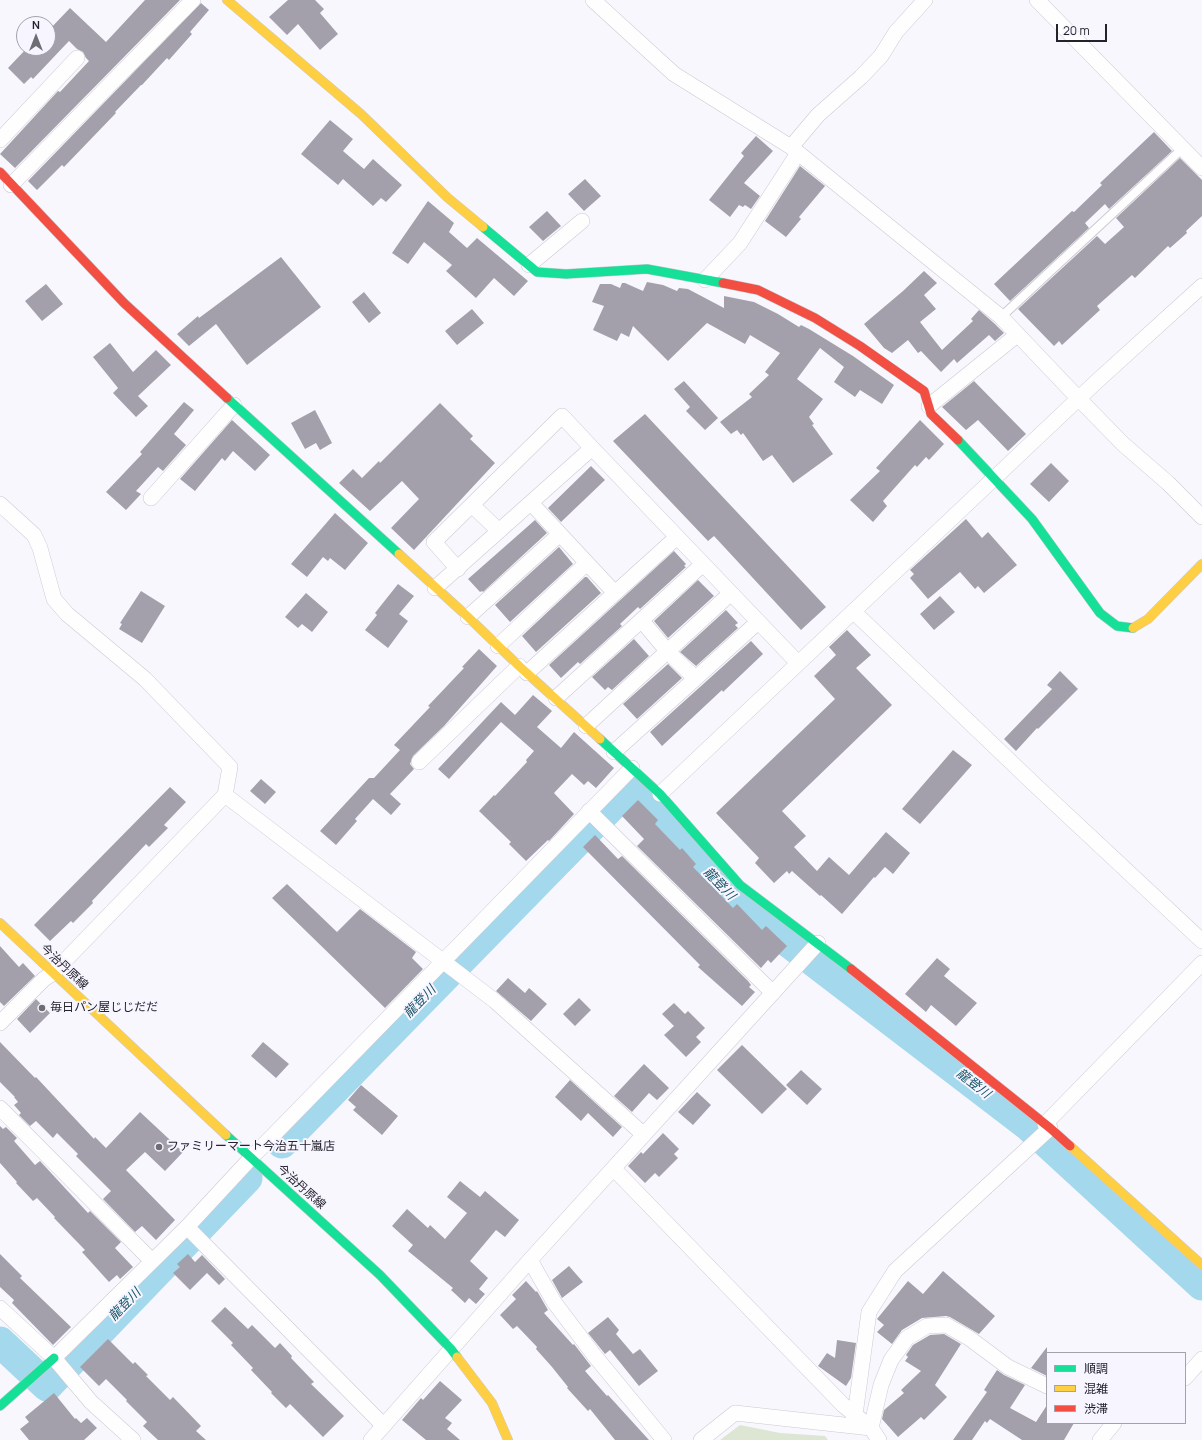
<!DOCTYPE html>
<meta charset="utf-8">
<style>
body{margin:0}
#map{position:relative;width:1202px;height:1440px;overflow:hidden;background:#f8f7fd;font-family:Manrope,"Noto Sans JP",sans-serif}
canvas{display:block}
.legend{position:absolute;left:1046px;top:1352px;width:140px;height:72px;box-sizing:border-box;background:#f7f5ff;border:1px solid #a3a1aa;margin:0;padding:5px 7px;list-style:none;font-size:12px;color:#24222b}
.legend li{display:flex;align-items:center;gap:8px;height:20px}
.legend b{width:20px;border:1px solid #a3a1aa}
.north{position:absolute;left:16px;top:16px;width:40px;height:40px;box-sizing:border-box;background:#f7f5ff;border:1px solid #a3a1aa;border-radius:50%;rotate:0deg;font-size:11px;font-weight:700;line-height:16px;text-align:center;color:#24222b}
.north::after{content:'';display:block;margin:auto;width:14px;height:18px;background:#6e6d74;clip-path:polygon(50% 0,100% 100%,50% 72%,0 100%)}
.scale{position:absolute;left:1056px;top:24px;width:51px;height:18px;box-sizing:border-box;border:2px solid #24222b;border-top:0;padding-left:5px;font-size:12px;line-height:14px;white-space:nowrap;color:#24222b;-webkit-text-stroke:3px #f7f5ff;paint-order:stroke}
</style>
<div id="map">
<canvas width="1202" height="1440"></canvas>
<ul class="legend">
<li><b style="height:5px;background:#16e098"></b>順調</li>
<li><b style="height:5px;background:#ffcf43"></b>混雑</li>
<li><b style="height:5px;background:#f24e42"></b>渋滞</li>
</ul>
<div class="north">N</div>
<div class="scale">20 m</div>
</div>
<script>
const ctx = document.querySelector('canvas').getContext('2d');
ctx.lineJoin = 'round';
function paint(path, color) {
  ctx.fillStyle = color;
  ctx.fill(path, 'evenodd');
}
function toPath(rows) {
  const path = new Path2D();
  for (const r of rows) {
    path.moveTo(r[0], r[1]);
    for (let i = 2; i < r.length; i += 2) path.lineTo(r[i], r[i + 1]);
  }
  return path;
}
function strokePath(path, color, width, dash) {
  ctx.strokeStyle = color;
  ctx.lineWidth = width;
  ctx.lineCap = dash ? 'butt' : 'round';
  ctx.setLineDash(dash || []);
  ctx.stroke(path);
}
function label(font, color, halo, rows, align = 'center') {
  ctx.font = font + ' Manrope,"Noto Sans JP",sans-serif';
  ctx.lineWidth = 4;
  ctx.setLineDash([]);
  ctx.textBaseline = 'middle';
  ctx.strokeStyle = halo;
  ctx.fillStyle = color;
  for (const [text, x, y, turn = 0] of rows) {
    ctx.save();
    ctx.translate(x, y);
    ctx.rotate((+turn || 0) * Math.PI / 180);
    ctx.textAlign = isNaN(turn) ? turn : align;
    if (halo) ctx.strokeText(text, 0, 0);
    ctx.fillText(text, 0, 0);
    ctx.restore();
  }
}
paint(toPath([
 [740,1425,780,1433,825,1436,828,1440,720,1440]
]), '#dde6d3');
strokePath(toPath([
 [282,1143,630,787,732,899,1029,1126,1202,1285],
 [0,1342,47,1386,247,1178]
]), '#a4d8ed', 31);
paint(toPath([
 [145,0,180,0,15,168,0,154,58,91,60,92,89,61,86,58,83,52,77,49,69,41,33,79,31,77,24,84,8,68,27,48,48,48,48,31,70,8,106,42],
 [288,0,315,0,324,9,320,13,338,34,320,50,298,24,287,35,269,17],
 [201,3,209,10,190,32,192,34,169,60,167,58,142,85,141,85,115,112,116,113,64,167,62,165,37,190,28,181],
 [330,120,353,139,343,151,364,169,373,159,402,185,386,202,381,198,373,206,343,179,338,185,301,154],
 [1154,132,1172,151,1109,209,1105,204,1085,223,1089,228,1010,301,994,284,1072,211,1074,212,1102,185,1100,183],
 [756,136,773,151,744,183,760,196,751,209,745,205,743,207,739,205,730,217,709,200,744,156,741,153],
 [1180,158,1202,180,1202,216,1186,231,1187,233,1170,248,1168,246,1135,278,1132,275,1097,306,1100,310,1062,345,1059,341,1054,346,1018,309,1097,236,1105,244,1124,227,1116,218],
 [800,166,825,186,799,217,801,219,786,237,765,221],
 [585,179,601,196,584,211,568,194],
 [428,201,454,223,449,232,467,248,477,238,528,281,514,296,494,278,476,298,446,271,452,265,424,242,408,264,392,253],
 [547,211,561,226,543,241,529,227],
 [281,257,321,307,247,365,216,324,189,346,177,334,198,316,199,318],
 [924,271,937,283,924,295,936,309,920,322,942,350,973,321,971,319,979,310,995,324,1004,333,995,341,989,335,957,363,954,359,941,372,921,351,918,353,908,340,892,353,884,348,864,324,903,291],
 [647,282,663,285,677,291,679,288,688,289,724,308,724,296,754,302,778,314,799,327,801,325,809,329,853,356,894,385,882,404,860,390,855,397,834,382,844,367,820,348,797,379,823,399,809,417,814,424,812,425,833,454,793,483,772,455,763,461,743,433,741,435,737,430,731,434,720,422,752,397,749,394,769,375,765,372,780,353,750,335,745,344,707,323,668,361,633,326,629,337,621,333,617,341,593,330,604,306,592,302,600,284,611,284,620,288,622,283,625,283,643,291],
 [46,284,63,304,42,321,25,301],
 [364,292,381,313,369,323,352,302],
 [472,309,484,323,457,345,445,331],
 [110,343,133,372,156,350,171,365,138,396,148,406,136,417,113,393,118,388,93,357],
 [684,381,718,418,705,430,686,411,690,407,674,389],
 [974,381,1026,434,1008,451,978,420,966,430,942,407],
 [184,402,194,410,174,434,186,445,163,471,158,467,136,491,141,494,126,510,106,492,142,454,140,452],
 [440,403,473,436,470,439,495,463,414,550,391,528,419,499,402,481,370,511,339,483,353,469,362,478,379,461,380,463],
 [315,410,332,443,320,450,316,443,305,449,291,423],
 [645,414,826,607,801,630,714,536,708,541,613,441],
 [232,420,270,455,255,471,233,451,225,461,222,458,195,491,180,479],
 [920,420,944,444,929,460,926,457,917,467,915,465,883,501,887,506,873,522,850,500,880,471,876,468],
 [1051,463,1069,481,1049,502,1030,484],
 [591,466,605,480,561,522,548,508],
 [335,513,368,543,345,570,330,558,328,561,323,557,307,577,291,564],
 [966,519,982,538,988,532,1017,565,984,593,978,586,975,589,960,572,928,599,910,578,914,574,910,570],
 [535,520,547,533,483,592,482,591,480,592,468,579],
 [559,547,573,564,510,622,495,605],
 [674,551,686,564,684,566,686,567,640,609,638,607,620,624,622,626,580,664,578,662,561,678,549,665],
 [585,577,587,577,601,593,536,652,522,636],
 [698,580,714,596,668,638,654,621],
 [398,584,414,596,399,614,408,621,388,648,365,630,377,615,375,613],
 [141,591,165,606,142,643,119,629,122,624,120,623],
 [306,593,328,612,312,632,302,624,298,628,285,617],
 [940,596,955,612,934,630,920,614],
 [726,610,738,623,735,625,738,628,696,666,680,652],
 [847,630,871,655,856,668,892,705,782,811,806,836,794,847,817,871,829,857,849,875,886,832,910,853,893,874,885,867,875,878,874,877,842,914,821,895,820,896,792,871,789,874,787,871,774,883,755,863,759,858,716,813,835,699,814,676,836,655,829,647],
 [634,639,649,656,612,690,608,687,605,690,592,677],
 [751,641,763,654,723,692,722,690,662,746,650,732],
 [479,649,497,666,444,726,413,756,410,764,414,769,390,794,401,804,391,815,373,799,355,819,357,821,336,845,320,831,369,778,374,778,400,750,394,745,430,707,428,706,464,668,462,667],
 [668,664,682,678,637,719,623,704],
 [1060,671,1078,689,1038,729,1037,728,1016,751,1004,739,1052,689,1047,685],
 [533,695,552,711,537,727,561,748,574,732,614,768,596,788,588,781,584,785,572,774,554,793,574,814,549,841,548,840,526,861,509,844,511,842,479,811,494,795,495,796,527,762,526,760,534,751,501,722,449,779,438,769,501,702,515,715],
 [953,750,972,765,920,824,902,809],
 [261,779,276,792,265,804,250,791],
 [170,787,186,802,164,825,168,828,149,847,146,844,92,901,93,903,73,923,71,921,50,941,34,925],
 [638,800,658,820,655,824,680,850,682,848,696,864,693,867,733,908,737,904,762,930,766,926,787,946,771,963,768,960,761,968,637,846,644,839,622,816],
 [595,835,618,859,622,856,748,981,751,985,749,987,755,992,742,1006,698,967,700,965,583,847],
 [287,884,337,932,360,909,416,952,412,958,423,969,385,1008,272,898],
 [0,946,19,967,23,963,35,976,4,1006,0,1002],
 [937,958,950,969,944,976,977,1003,956,1026,931,1005,926,1012,905,994],
 [508,978,525,993,529,988,547,1004,531,1021,496,991],
 [579,998,591,1010,575,1026,563,1014],
 [36,999,50,1013,30,1033,17,1019],
 [674,1003,685,1014,688,1011,705,1028,696,1037,701,1042,686,1057,664,1035,674,1026,662,1014],
 [0,1042,35,1078,36,1077,94,1139,95,1137,106,1148,140,1112,183,1152,165,1171,145,1152,126,1170,175,1220,156,1240,142,1226,135,1232,103,1199,111,1191,76,1156,78,1154,57,1133,53,1138,36,1121,30,1126,19,1115,21,1113,14,1105,18,1102,14,1097,15,1097,0,1082],
 [263,1042,289,1064,276,1078,251,1056],
 [742,1045,787,1089,762,1114,717,1070],
 [644,1064,669,1088,657,1100,649,1093,632,1112,614,1096],
 [801,1070,822,1089,807,1105,786,1085],
 [570,1080,622,1127,613,1137,588,1113,581,1121,555,1097],
 [361,1085,398,1116,382,1135,353,1110,356,1107,348,1100],
 [697,1092,711,1105,693,1125,678,1112],
 [0,1126,3,1129,6,1127,17,1138,14,1141,35,1165,40,1161,88,1213,90,1211,121,1242,115,1248,133,1267,120,1279,117,1275,109,1282,82,1252,85,1250,54,1218,55,1217,37,1198,33,1201,16,1183,17,1182,0,1163],
 [663,1133,679,1149,674,1154,678,1158,659,1177,655,1173,645,1183,628,1166,641,1152,643,1154],
 [460,1181,480,1197,485,1191,519,1220,505,1237,496,1230,470,1261,488,1278,479,1289,485,1294,476,1304,469,1298,465,1303,451,1290,453,1288,408,1251,413,1245,392,1226,407,1209,428,1228,430,1225,445,1239,467,1213,447,1197],
 [0,1254,22,1276,20,1278,71,1327,53,1345,12,1303,14,1300,0,1287],
 [188,1254,195,1262,202,1255,225,1279,219,1285,207,1273,190,1290,173,1273,180,1267,177,1264],
 [569,1266,583,1282,562,1298,552,1280],
 [943,1271,995,1316,979,1334,950,1317,946,1316,922,1318,902,1330,892,1344,877,1332,884,1325,877,1319,908,1281,923,1294],
 [526,1281,536,1292,537,1291,548,1310,544,1313,573,1345,574,1344,591,1366,585,1371,607,1396,608,1395,649,1440,615,1440,590,1409,588,1411,567,1388,568,1387,552,1367,536,1349,537,1347,517,1326,513,1329,500,1315,516,1299,512,1295],
 [225,1307,248,1329,252,1325,275,1348,280,1343,292,1356,291,1358,314,1382,311,1384,344,1416,323,1437,290,1404,286,1408,271,1393,272,1392,251,1370,253,1368,231,1345,233,1343,211,1321],
 [608,1317,619,1330,616,1334,633,1354,640,1349,658,1371,639,1386,610,1350,605,1354,588,1333],
 [944,1334,961,1344,935,1385,947,1397,924,1420,921,1417,898,1437,882,1419,884,1410,904,1393,901,1390,921,1371,905,1361,908,1357,906,1355,913,1345,930,1335],
 [108,1339,133,1364,135,1362,148,1375,146,1376,170,1400,173,1397,201,1426,196,1431,206,1440,158,1440,143,1426,147,1422,126,1401,127,1400,106,1379,99,1386,80,1367],
 [837,1340,856,1343,851,1378,846,1386,818,1366,827,1353,835,1358],
 [1047,1347,1047,1376,1031,1368],
 [997,1370,1004,1375,1025,1385,1010,1408,1036,1422,1047,1405,1047,1423,1074,1423,1064,1440,1022,1440,990,1419,987,1423,985,1421,972,1440,953,1440,987,1392,984,1390],
 [440,1381,462,1400,445,1418,452,1423,447,1429,460,1440,426,1440,402,1420,421,1398,423,1400],
 [54,1393,75,1419,76,1418,81,1423,87,1418,97,1428,84,1440,29,1440,20,1429,29,1422,25,1417]
]), '#a3a0ac');
const lane = toPath([
 [1001,317,1183,148]
]);
const street = toPath([
 [593,0,674,74,791,147,1001,317,1079,399,1123,444,1168,483,1202,517],
 [1037,0,1202,168],
 [0,140,77,58],
 [791,147,818,115,861,77,881,56,896,32,925,0],
 [11,185,193,0],
 [529,265,582,221],
 [705,280,740,243,798,153],
 [929,406,1017,335],
 [151,498,234,405],
 [531,503,615,593,677,537],
 [0,504,34,535,40,548,54,599,67,614,145,679,230,767,225,795],
 [472,505,499,531],
 [458,569,434,542,562,416,592,448],
 [435,588,592,448,798,663],
 [854,612,1034,784,1202,941],
 [468,617,560,534],
 [642,621,668,652,695,678],
 [498,646,587,563],
 [527,673,615,593],
 [556,698,703,564],
 [586,726,731,593],
 [614,752,758,622],
 [419,762,519,666],
 [660,794,1095,383,1202,286],
 [589,811,773,993],
 [0,1023,44,979,53,973,225,795,495,1001,643,1134],
 [0,1108,152,1261],
 [1045,1124,1202,963],
 [614,1169,843,1405,871,1428,879,1440],
 [187,1227,383,1425],
 [530,1260,554,1302,594,1355,664,1440],
 [0,1308,54,1358,91,1402,133,1440],
 [54,1358,187,1227,251,1158,632,768],
 [1185,1378,1202,1359],
 [855,1415,869,1312,895,1271,1050,1128],
 [871,1428,881,1385,891,1360,907,1338,927,1326,946,1325,969,1338,1008,1367,1047,1386],
 [371,1440,530,1260,818,943],
 [701,1440,735,1413,871,1428],
 [1100,1440,1114,1423]
]);
const fast = toPath([
 [483,227,537,272,566,274,647,269,723,283],
 [227,398,399,554],
 [958,440,1032,519,1100,613,1117,626,1133,628],
 [600,739,660,794,740,885,851,969],
 [226,1135,380,1275,451,1349,457,1357],
 [0,1406,54,1358]
]);
const slow = toPath([
 [227,0,361,114,448,198,483,227],
 [399,554,468,617,519,666,600,739],
 [1133,628,1148,619,1202,564],
 [0,923,226,1135],
 [1070,1146,1202,1265],
 [457,1357,492,1403,508,1440]
]);
const jam = toPath([
 [0,172,124,303,227,398],
 [723,283,758,290,815,318,860,346,924,391,931,414,958,440],
 [851,969,1050,1128,1070,1146]
]);
strokePath(lane, '#cbcad1', 10);
strokePath(street, '#cbcad1', 16);
strokePath(fast, '#cbcad1', 10);
strokePath(slow, '#cbcad1', 10);
strokePath(jam, '#cbcad1', 10);
strokePath(lane, '#fefeff', 8);
strokePath(street, '#fefeff', 15);
strokePath(fast, '#16e098', 9);
strokePath(slow, '#ffcf43', 9);
strokePath(jam, '#f24e42', 9);
for (const [x, y, r, color] of [
 [42,1008,4,"#6e6d74"],
 [159,1147,4,"#6e6d74"]
]) {
  const dot = new Path2D();
  dot.arc(x, y, r, 0, 2 * Math.PI);
  ctx.fillStyle = color;
  ctx.fill(dot);
  strokePath(dot, '#f7f5ff', 1.5);
}
label('12px', '#24222b', '#f7f5ff', [
 ["今治丹原線",64,967,43],
 ["今治丹原線",301,1187,42]
]);
label('12px', '#24222b', '#f7f5ff', [
 ["毎日パン屋じじだだ",50,1008],
 ["ファミリーマート今治五十嵐店",167,1147]
], 'left');
label('italic 13px', '#155366', '#f7f5ff', [
 ["龍登川",719,884,46],
 ["龍登川",420,1002,-46],
 ["龍登川",973,1084,38],
 ["龍登川",125,1305,-46]
]);
</script>
